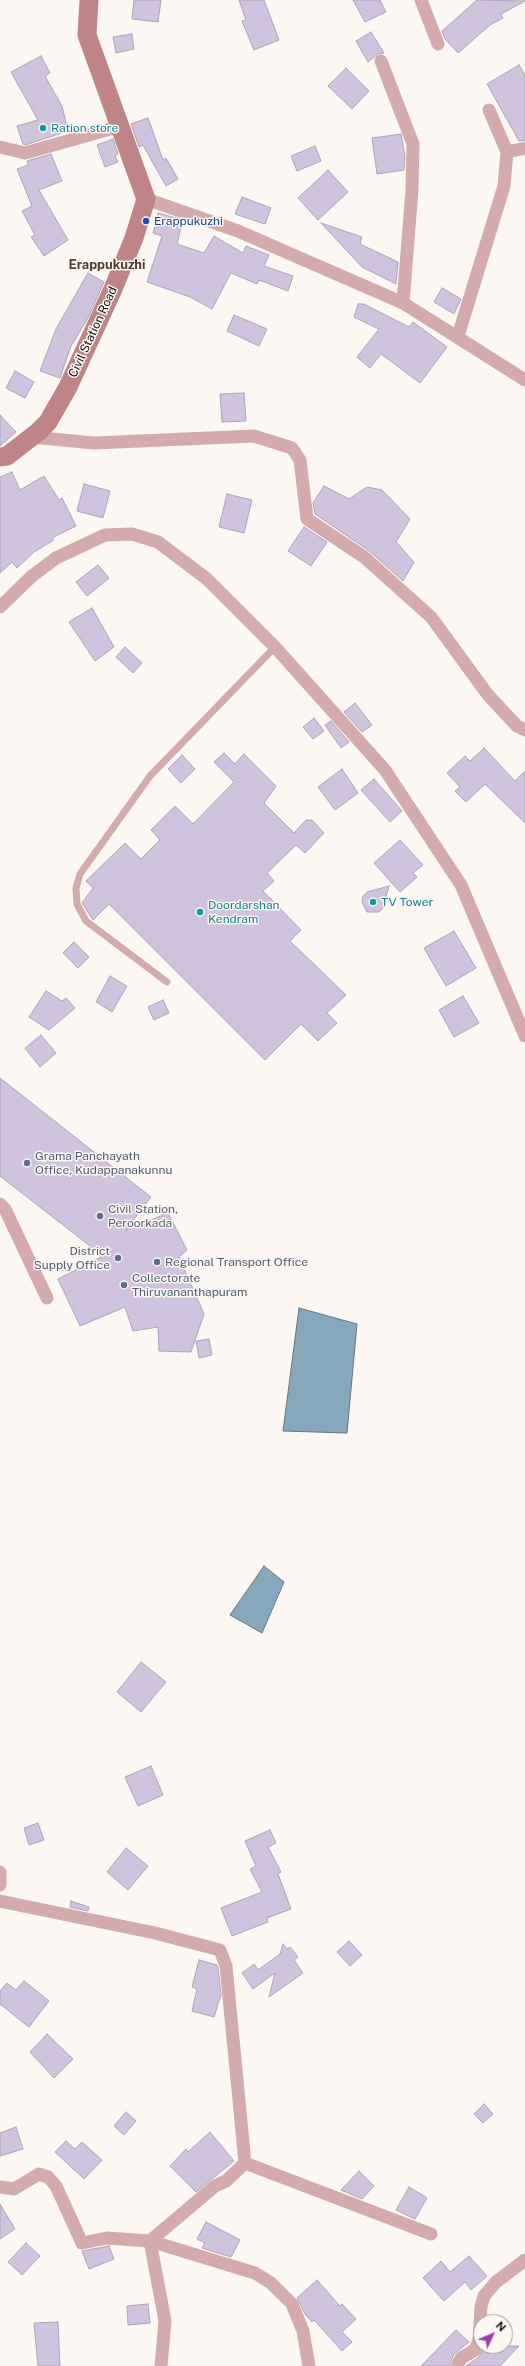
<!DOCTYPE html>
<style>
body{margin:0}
#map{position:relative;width:525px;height:2366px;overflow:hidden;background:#fdf7f3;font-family:"Public Sans",sans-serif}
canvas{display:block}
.north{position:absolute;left:473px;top:2314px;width:40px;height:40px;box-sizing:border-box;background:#fdf7f3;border:1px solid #9f9994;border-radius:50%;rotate:46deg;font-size:11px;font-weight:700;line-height:16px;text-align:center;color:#130b05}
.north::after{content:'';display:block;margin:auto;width:14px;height:18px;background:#9b3faa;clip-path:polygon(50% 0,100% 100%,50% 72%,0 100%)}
</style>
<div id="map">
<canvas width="525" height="2366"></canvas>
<div class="north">N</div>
</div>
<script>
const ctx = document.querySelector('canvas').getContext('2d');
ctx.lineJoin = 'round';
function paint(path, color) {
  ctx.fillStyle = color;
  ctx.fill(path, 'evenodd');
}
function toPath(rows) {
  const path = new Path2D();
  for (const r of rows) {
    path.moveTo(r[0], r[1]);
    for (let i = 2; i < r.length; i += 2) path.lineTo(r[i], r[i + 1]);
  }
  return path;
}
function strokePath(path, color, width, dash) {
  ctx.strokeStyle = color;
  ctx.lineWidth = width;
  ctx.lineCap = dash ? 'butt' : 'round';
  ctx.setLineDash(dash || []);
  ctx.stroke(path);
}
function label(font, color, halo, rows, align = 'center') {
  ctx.font = font + ' "Public Sans",sans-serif';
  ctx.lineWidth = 3;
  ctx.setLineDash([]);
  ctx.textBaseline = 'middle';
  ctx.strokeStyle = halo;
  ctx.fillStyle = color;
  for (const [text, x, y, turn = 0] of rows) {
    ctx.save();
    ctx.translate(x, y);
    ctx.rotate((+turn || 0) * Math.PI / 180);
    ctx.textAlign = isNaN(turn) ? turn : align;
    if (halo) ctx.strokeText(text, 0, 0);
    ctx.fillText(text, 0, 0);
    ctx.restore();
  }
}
const water = toPath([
 [299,1308,357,1324,347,1433,283,1431,299,1308],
 [264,1566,284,1582,262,1633,230,1615,264,1566]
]);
paint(water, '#87a7bb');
strokePath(water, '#647884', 1);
const building = toPath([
 [134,0,161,0,158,22,132,19,134,0],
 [239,0,264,0,279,40,254,50,242,21,246,20,239,0],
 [353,0,380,0,386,12,365,22,353,0],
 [477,0,525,1,501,14,503,18,490,25,458,53,445,39,442,31,477,0],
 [371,32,384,53,378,54,368,62,356,41,371,32],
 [132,34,134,49,116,53,113,37,132,34],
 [41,56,50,73,45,76,62,106,68,131,25,145,23,144,17,126,38,120,11,72,41,56],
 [519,65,525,75,525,140,519,141,487,84,519,65],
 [346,68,369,91,352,109,328,86,346,68],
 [148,118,163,160,166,158,178,179,166,186,143,145,139,147,131,124,148,118],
 [401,134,405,156,404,170,377,174,372,138,401,134],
 [113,139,118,154,115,156,118,162,105,167,97,145,113,139],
 [315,146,321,161,297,171,291,156,315,146],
 [51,154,62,181,39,190,68,240,44,256,31,237,35,235,22,211,32,206,17,169,28,165,27,161,51,154],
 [328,170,348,192,318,220,298,198,328,170],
 [242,197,271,208,265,224,235,214,242,197],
 [158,213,183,220,177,244,204,253,214,236,243,253,246,246,269,255,264,266,293,276,288,291,259,280,257,284,231,273,212,309,190,297,147,282,162,236,153,233,158,213],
 [321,223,362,237,360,244,398,262,396,284,362,267,321,223],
 [88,273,104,282,89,316,71,346,60,378,40,371,56,329,88,273],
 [442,288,461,299,454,314,434,302,442,288],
 [358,304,364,304,409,327,413,322,447,347,420,383,381,354,370,368,357,357,379,329,354,317,358,304],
 [234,315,267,329,259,346,227,331,234,315],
 [15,371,34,382,25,398,6,388,15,371],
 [244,393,246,421,222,422,220,394,244,393],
 [0,415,16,432,0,446,0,415],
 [12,472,20,490,44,476,59,500,62,498,76,526,52,538,54,540,34,552,17,568,12,562,0,573,0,477,12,472],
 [84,484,110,491,103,518,77,511,84,484],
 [324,486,349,499,367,487,382,490,410,519,396,542,414,562,403,581,368,550,315,514,313,503,324,486],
 [227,494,252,500,244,533,219,527,227,494],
 [304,527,327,542,311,566,288,551,304,527],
 [98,565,109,578,87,596,76,582,98,565],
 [92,608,114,647,95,661,69,622,92,608],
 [125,647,142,663,133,673,116,657,125,647],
 [355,703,372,725,362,732,344,712,355,703],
 [314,718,324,731,313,739,303,727,314,718],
 [331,721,349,742,341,748,325,725,331,721],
 [484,748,515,781,525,771,525,823,485,784,466,802,455,791,460,787,447,773,465,756,470,761,484,748],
 [224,753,235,764,244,754,276,786,264,803,294,833,306,820,312,820,324,833,305,853,296,845,267,873,274,881,263,891,301,930,290,941,346,995,327,1013,337,1023,318,1041,301,1024,265,1060,109,904,93,920,82,903,93,888,86,881,125,843,141,859,160,840,151,830,175,806,193,824,234,782,214,762,224,753],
 [182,755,195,769,181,783,168,769,182,755],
 [342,769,358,793,335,810,318,787,342,769],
 [374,779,402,811,390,822,361,790,374,779],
 [400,840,423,865,413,873,417,877,400,892,374,863,400,840],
 [389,886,383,908,379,912,367,912,362,902,363,896,367,892,389,886],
 [454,931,476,968,446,986,424,948,454,931],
 [74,942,89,957,78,968,63,953,74,942],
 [110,976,127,986,112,1012,96,1002,110,976],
 [46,991,62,1001,66,998,75,1008,49,1030,29,1017,46,991],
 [463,996,479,1023,454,1037,439,1010,463,996],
 [163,1000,169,1013,154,1020,148,1007,163,1000],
 [41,1035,56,1053,40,1067,25,1048,41,1035],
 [0,1078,151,1197,126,1230,168,1213,187,1250,179,1257,204,1314,191,1352,159,1351,158,1327,133,1331,125,1307,80,1326,58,1279,103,1256,0,1176,0,1078],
 [209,1339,212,1355,199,1358,196,1341,209,1339],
 [141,1662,166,1682,141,1712,117,1692,141,1662],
 [151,1766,163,1795,138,1806,125,1777,151,1766],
 [38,1823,44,1840,29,1845,24,1828,38,1823],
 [270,1830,276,1843,268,1847,281,1872,278,1874,291,1909,267,1918,268,1922,232,1936,221,1908,262,1892,250,1869,256,1866,245,1841,270,1830],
 [126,1848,148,1866,128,1890,107,1872,126,1848],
 [71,1901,89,1907,88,1911,70,1907,71,1901],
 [349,1941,362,1955,350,1966,337,1952,349,1941],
 [283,1944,287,1949,290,1947,298,1957,294,1960,303,1973,269,1997,275,1973,253,1989,242,1973,254,1964,258,1970,280,1954,283,1944],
 [199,1960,217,1965,218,1968,221,1995,214,2017,192,2011,197,1989,192,1987,199,1960],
 [24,1981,49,2001,29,2027,0,2004,0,1991,7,1983,16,1990,24,1981],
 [47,2034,73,2059,54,2078,30,2052,47,2034],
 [484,2104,493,2114,483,2123,474,2114,484,2104],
 [126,2112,136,2121,124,2135,114,2126,126,2112],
 [16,2127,23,2149,0,2156,0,2133,16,2127],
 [210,2132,234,2161,196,2192,170,2166,186,2149,188,2152,210,2132],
 [66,2141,75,2149,82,2142,102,2160,84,2179,55,2152,66,2141],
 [359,2171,374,2186,362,2199,341,2190,359,2171],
 [409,2187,427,2198,415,2219,396,2210,409,2187],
 [0,2204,15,2229,0,2239,0,2204],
 [206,2222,240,2240,231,2257,202,2248,205,2243,197,2239,206,2222],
 [26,2243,40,2256,22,2275,8,2262,26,2243],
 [109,2246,114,2259,89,2269,82,2251,109,2246],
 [469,2256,487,2276,471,2290,465,2282,444,2301,423,2278,441,2261,450,2272,469,2256],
 [317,2280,340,2306,342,2304,356,2319,342,2332,352,2342,342,2351,314,2320,312,2322,305,2314,297,2298,317,2280],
 [148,2304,150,2323,128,2325,127,2306,148,2304],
 [58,2322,60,2366,38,2366,34,2323,58,2322],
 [456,2330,469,2342,454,2354,449,2366,421,2366,456,2330],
 [485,2346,519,2346,500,2366,466,2366,479,2357,485,2346]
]);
paint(building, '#d0c3de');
strokePath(building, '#afa2bc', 1);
strokePath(toPath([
 [167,982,86,921,77,904,76,888,80,874,150,776,275,647]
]), '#d3abac', 7);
strokePath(toPath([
 [421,0,438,44],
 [381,61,413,144,412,190,403,303],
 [0,147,25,153,121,126],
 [507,152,525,148],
 [146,199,238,231,403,303,525,380],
 [458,336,504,186,507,152,489,110],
 [32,437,94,443,254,436,292,448,300,460,307,519,364,557,431,617,488,695,517,726,525,730],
 [0,607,32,576,56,558,105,535,132,534,158,542,207,579,275,647,385,770,461,885,525,1036],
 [0,1204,5,1209,47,1298],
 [0,1872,0,1885],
 [0,1901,155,1933,220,1950,226,1966,245,2163],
 [0,2187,14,2189,39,2174,48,2177,56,2186,82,2243,107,2238,150,2241,215,2186,226,2181,245,2163,431,2234],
 [161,2366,165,2321,150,2241,255,2273,271,2283,292,2304,303,2331,309,2366],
 [457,2366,461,2358,475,2350,479,2340,481,2307,484,2296,496,2282,525,2260]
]), '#d3abac', 13);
strokePath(toPath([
 [0,457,7,456,38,432,48,422,68,387,113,289,134,238,146,199,87,35,89,0]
]), '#bf8486', 19);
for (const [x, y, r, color] of [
 [43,128,4,"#0f9aa8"],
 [146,221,4,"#1a4fb4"],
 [373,902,4,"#0f9aa8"],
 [200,912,4,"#0f9aa8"],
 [27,1163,4,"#5c6f8a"],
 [100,1216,4,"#5c6f8a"],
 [118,1258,4,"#5c6f8a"],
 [157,1262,4,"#5c6f8a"],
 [124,1285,4,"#5c6f8a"]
]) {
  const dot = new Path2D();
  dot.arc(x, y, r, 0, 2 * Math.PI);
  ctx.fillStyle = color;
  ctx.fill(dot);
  strokePath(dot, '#fdf7f3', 1.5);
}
label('12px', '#0d838f', '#fdf7f3', [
 ["Ration store",51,128],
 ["TV Tower",381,902],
 ["Doordarshan",208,905],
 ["Kendram",208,919]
], 'left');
label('12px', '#164399', '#fdf7f3', [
 ["Erappukuzhi",154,221]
], 'left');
label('12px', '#130b05', '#fdf7f3', [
 ["Civil Station Road",93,332,-65]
]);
label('12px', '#4e5e75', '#fdf7f3', [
 ["Grama Panchayath",35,1156],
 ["Office, Kudappanakunnu",35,1170],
 ["Civil Station,",108,1209],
 ["Peroorkada",108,1223],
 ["District",110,1251,"right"],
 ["Supply Office",110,1265,"right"],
 ["Regional Transport Office",165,1262],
 ["Collectorate",132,1278],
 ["Thiruvananthapuram",132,1292]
], 'left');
label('bold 13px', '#513c2b', '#fdf7f3', [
 ["Erappukuzhi",107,265]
]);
</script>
